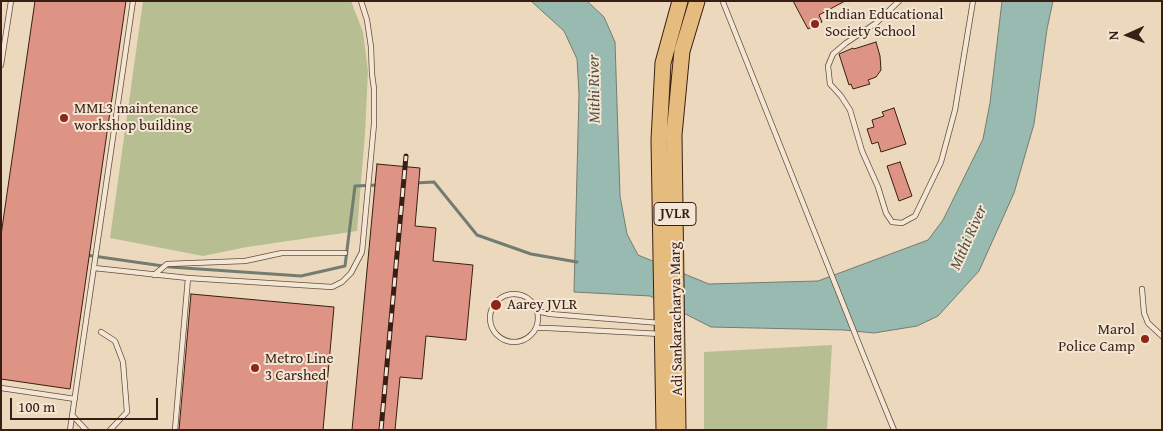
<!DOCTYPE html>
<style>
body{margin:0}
#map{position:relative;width:1163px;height:431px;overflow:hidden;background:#ecd9bd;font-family:"Gentium Book Plus",serif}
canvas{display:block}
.frame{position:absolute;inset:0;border:2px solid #391e13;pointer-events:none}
.north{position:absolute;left:1103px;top:10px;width:50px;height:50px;-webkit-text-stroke:4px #f3e6d4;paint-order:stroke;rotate:268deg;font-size:14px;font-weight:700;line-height:20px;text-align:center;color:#391e13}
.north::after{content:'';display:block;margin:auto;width:18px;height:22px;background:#391e13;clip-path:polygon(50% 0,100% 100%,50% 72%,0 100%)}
.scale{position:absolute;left:10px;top:398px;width:148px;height:22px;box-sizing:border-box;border:2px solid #391e13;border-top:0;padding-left:6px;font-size:15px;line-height:18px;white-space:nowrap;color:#391e13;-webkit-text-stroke:4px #f3e6d4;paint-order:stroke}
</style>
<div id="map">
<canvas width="1163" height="431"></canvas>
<div class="frame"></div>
<div class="north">N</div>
<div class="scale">100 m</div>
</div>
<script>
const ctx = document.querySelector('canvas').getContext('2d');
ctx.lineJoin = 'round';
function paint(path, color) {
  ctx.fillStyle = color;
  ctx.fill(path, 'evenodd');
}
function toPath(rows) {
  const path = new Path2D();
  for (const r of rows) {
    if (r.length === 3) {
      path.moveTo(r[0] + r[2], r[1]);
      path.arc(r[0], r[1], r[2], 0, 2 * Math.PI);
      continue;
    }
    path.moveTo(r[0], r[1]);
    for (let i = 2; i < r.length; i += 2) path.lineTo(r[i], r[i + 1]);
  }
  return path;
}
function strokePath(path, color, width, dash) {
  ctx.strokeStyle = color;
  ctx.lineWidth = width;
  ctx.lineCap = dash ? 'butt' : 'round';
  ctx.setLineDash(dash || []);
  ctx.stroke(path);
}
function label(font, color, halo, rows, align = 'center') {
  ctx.font = font + ' "Gentium Book Plus",serif';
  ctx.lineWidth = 4;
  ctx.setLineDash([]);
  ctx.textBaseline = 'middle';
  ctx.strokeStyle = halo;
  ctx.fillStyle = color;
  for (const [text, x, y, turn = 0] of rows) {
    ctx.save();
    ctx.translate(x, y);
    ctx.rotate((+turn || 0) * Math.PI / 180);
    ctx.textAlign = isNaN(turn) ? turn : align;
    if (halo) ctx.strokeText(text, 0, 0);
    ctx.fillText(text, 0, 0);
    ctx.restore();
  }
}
paint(toPath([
 [143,1,351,1,363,32,368,71,365,134,357,231,247,247,203,256,110,238],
 [832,345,827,430,704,430,704,352]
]), '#b7bf92');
const water = toPath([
 [531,1,587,1,604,17,615,42,620,196,627,234,638,255,709,284,818,281,928,240,943,220,983,139,990,103,1002,1,1053,1,1047,29,1034,124,1014,193,979,271,938,316,917,326,874,333,844,330,711,327,650,296,574,292,579,94,577,59,564,31,531,1]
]);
paint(water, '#99bab0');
strokePath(water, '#737c71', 1);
strokePath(toPath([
 [415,183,434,182,477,235,531,254,577,262],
 [86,255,170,267,301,276,345,266,355,186,379,185]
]), '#737c71', 3);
const building = toPath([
 [35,1,126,1,70,389,1,379,1,235,35,1],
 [793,1,845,1,819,15,822,22,808,29,793,1],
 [876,42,880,56,881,70,876,77,868,80,870,84,853,89,851,84,849,85,839,54,853,48,854,49,876,42],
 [894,108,906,144,881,152,878,142,872,144,867,129,874,127,872,120,884,116,882,112,894,108],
 [900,162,912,196,899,201,887,166,900,162],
 [377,164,420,168,415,226,436,228,433,261,473,265,466,340,426,336,422,379,400,377,395,430,352,430,377,164],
 [191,294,334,307,323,430,179,430,191,294]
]);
paint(building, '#de9484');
strokePath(building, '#391e13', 1);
const lane = toPath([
 [899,1,876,23,846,43,833,54,828,66,830,84,841,96,850,110,862,151,878,187,886,213,892,222,902,223,915,216,941,162,955,110,973,1],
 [723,2,863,354,894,430],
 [1,65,11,1],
 [94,268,188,278,332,287,342,282,351,273,362,252,374,124,374,89,372,74,371,47,367,20,361,1],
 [154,275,167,264,245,261,282,253,345,253],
 [1142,289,1144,313,1148,323,1162,336],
 [514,318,24],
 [537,311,550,314,660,323],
 [536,328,548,328,661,334],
 [101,332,115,341,123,362,127,412,110,430],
 [1,388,75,399],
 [73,416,86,430],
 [70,430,133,1],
 [175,430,188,278]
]);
const primary = toPath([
 [664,430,659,140,663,63,680,1],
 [678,430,674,135,682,51,697,1]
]);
strokePath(lane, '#664d3e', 6);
strokePath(primary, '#391e13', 17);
strokePath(lane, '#f3e6d4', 4.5);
strokePath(primary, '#e6bc7e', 15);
const rail = toPath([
 [381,430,406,156]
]);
strokePath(rail, '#391e13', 5);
strokePath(rail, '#f3e6d4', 3, [9]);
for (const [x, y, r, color] of [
 [815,24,5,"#8f2418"],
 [64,118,5,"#8f2418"],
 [496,305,6,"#8f2418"],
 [1145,339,5,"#8f2418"],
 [255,368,5,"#8f2418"]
]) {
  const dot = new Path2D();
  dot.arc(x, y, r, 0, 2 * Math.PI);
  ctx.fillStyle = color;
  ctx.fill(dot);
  strokePath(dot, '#f3e6d4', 2);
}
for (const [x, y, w] of [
 [675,214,42]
]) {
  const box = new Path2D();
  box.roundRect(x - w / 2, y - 11.5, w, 23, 4);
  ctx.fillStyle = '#f3e6d4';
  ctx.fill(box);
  strokePath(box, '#391e13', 1);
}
label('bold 14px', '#391e13', null, [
 ["JVLR",675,214]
]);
label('15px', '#391e13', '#f3e6d4', [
 ["Indian Educational",825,15],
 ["Society School",825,32],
 ["MML3 maintenance",74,109],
 ["workshop building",74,126],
 ["Aarey JVLR",507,305],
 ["Marol",1135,330,"right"],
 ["Police Camp",1135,347,"right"],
 ["Metro Line",265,359],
 ["3 Carshed",265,376]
], 'left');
label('15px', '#391e13', '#f3e6d4', [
 ["Adi Sankaracharya Marg",677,319,-91]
]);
label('italic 16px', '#564d42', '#f3e6d4', [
 ["Mithi River",595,89,-91],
 ["Mithi River",969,238,-66]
]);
</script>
